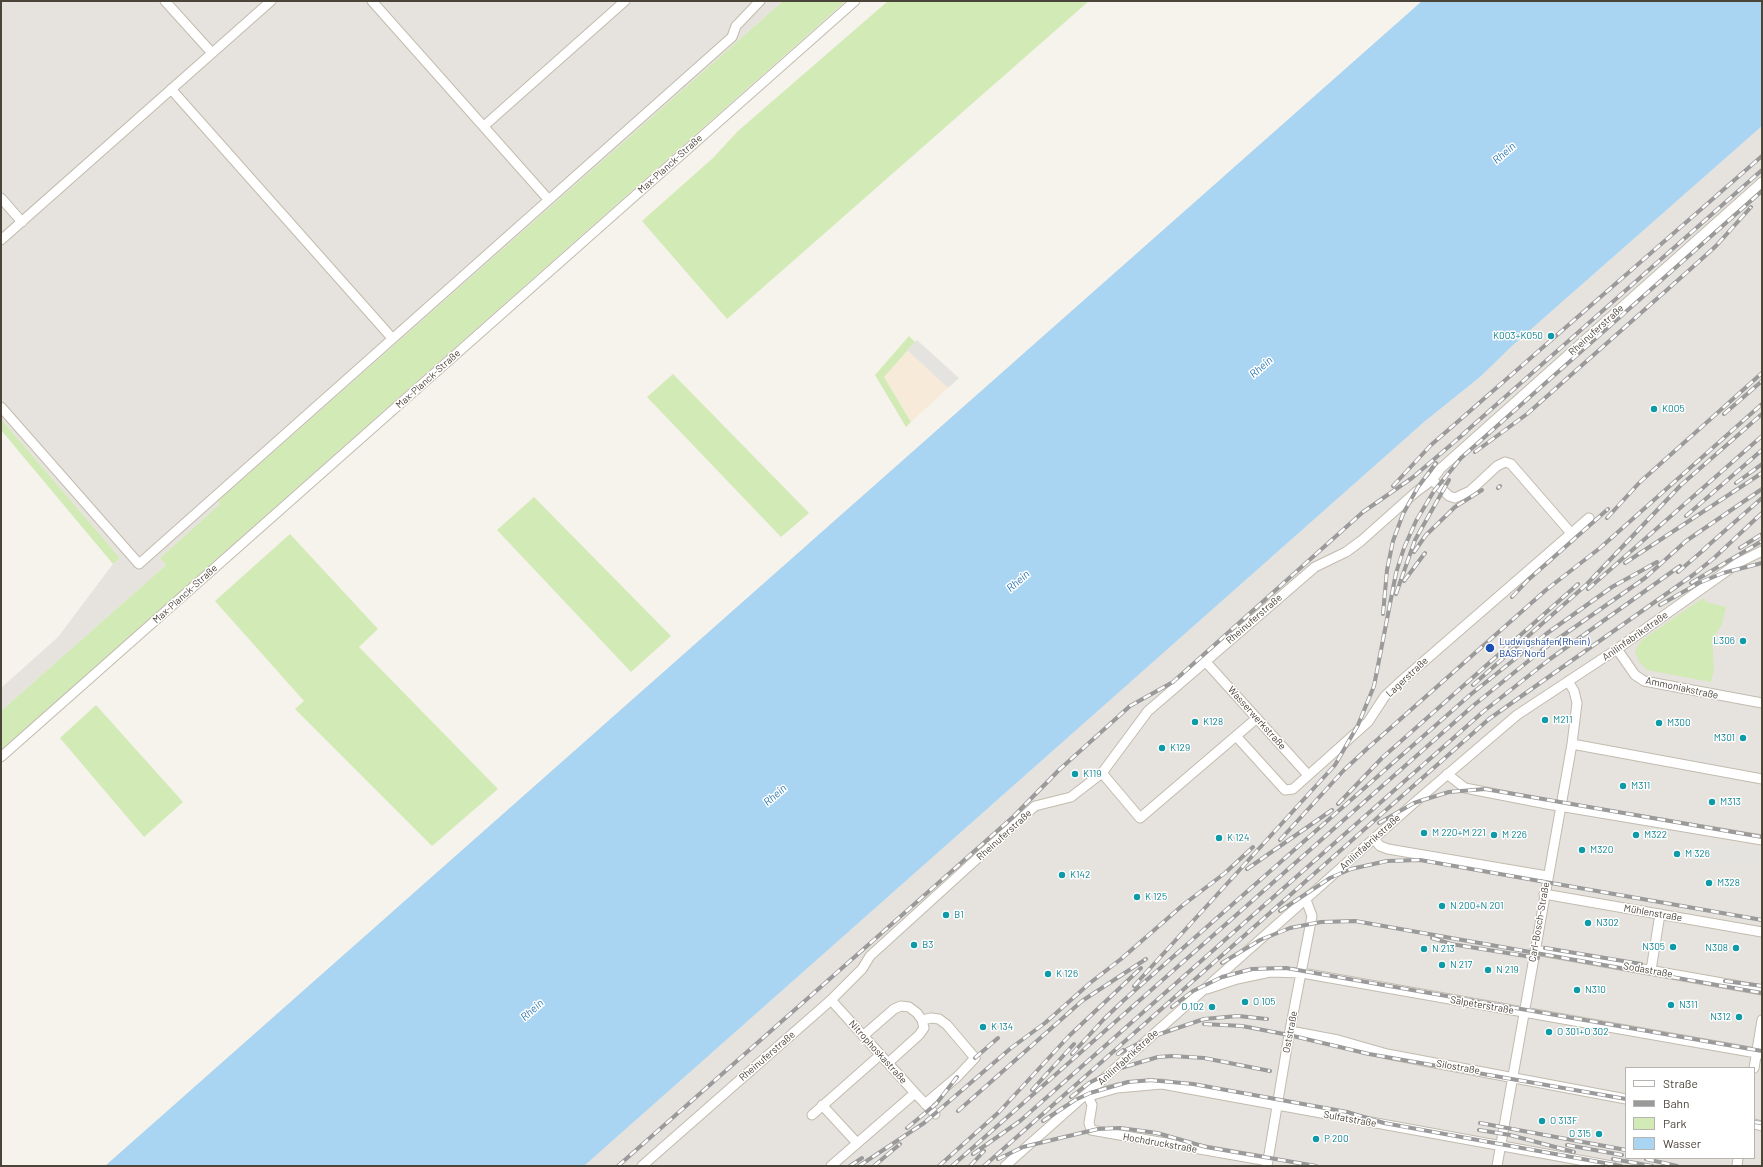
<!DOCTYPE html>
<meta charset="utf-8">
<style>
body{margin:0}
#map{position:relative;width:1763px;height:1167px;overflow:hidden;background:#f6f3ec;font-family:Barlow,sans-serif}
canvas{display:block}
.frame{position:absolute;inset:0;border:2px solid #4b4439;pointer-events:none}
.legend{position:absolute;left:1625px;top:1067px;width:130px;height:92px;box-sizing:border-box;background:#fff;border:1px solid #b7b4b0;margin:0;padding:5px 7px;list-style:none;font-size:12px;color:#4b4439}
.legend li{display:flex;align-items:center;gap:8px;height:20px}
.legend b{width:20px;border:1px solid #b7b4b0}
</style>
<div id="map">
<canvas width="1763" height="1167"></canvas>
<div class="frame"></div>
<ul class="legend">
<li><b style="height:5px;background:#fff"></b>Straße</li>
<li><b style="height:5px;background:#9a9a9a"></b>Bahn</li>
<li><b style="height:11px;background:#d2eab5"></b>Park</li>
<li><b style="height:11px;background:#a9d4f2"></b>Wasser</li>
</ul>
</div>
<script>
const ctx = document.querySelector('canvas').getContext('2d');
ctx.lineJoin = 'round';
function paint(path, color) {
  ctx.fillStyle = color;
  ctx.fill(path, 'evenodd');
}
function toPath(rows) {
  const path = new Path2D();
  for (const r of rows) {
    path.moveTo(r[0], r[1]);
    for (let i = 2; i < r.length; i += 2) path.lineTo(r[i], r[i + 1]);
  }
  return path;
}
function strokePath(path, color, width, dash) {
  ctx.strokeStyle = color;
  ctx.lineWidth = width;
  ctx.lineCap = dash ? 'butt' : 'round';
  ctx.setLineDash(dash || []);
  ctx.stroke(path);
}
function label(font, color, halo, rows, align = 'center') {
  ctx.font = font + ' Barlow,sans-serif';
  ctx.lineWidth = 3;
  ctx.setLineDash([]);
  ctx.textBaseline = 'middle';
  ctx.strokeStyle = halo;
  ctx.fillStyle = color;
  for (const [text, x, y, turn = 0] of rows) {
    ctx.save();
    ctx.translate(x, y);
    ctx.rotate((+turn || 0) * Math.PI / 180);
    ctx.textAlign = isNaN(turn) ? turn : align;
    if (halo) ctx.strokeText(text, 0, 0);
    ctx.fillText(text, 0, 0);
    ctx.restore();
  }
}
paint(toPath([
 [907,350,948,388,911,422,884,377]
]), '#f7ead8');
paint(toPath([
 [1,1,783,1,218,501,220,504,160,558,166,565,1,711,1,688,58,637,113,564,120,558,1,419],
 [1762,126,1762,1166,584,1166,1424,422,1480,377,1512,346],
 [1626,1068,1754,1068,1754,1158,1626,1158]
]), '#e6e2dd');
paint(toPath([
 [783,1,846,1,1,750,1,711,166,565,160,558,220,504,218,501],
 [888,1,1089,1,727,319,642,221,713,158,738,131],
 [909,336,915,342,884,377,911,422,906,427,875,375],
 [673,374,809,513,781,537,647,397],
 [1,419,120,558,113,564,1,430],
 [534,497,671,636,631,672,497,530],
 [290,534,378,629,359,647,498,789,432,846,295,709,304,701,215,601],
 [1703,598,1706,602,1726,607,1722,624,1712,640,1714,669,1711,682,1647,670,1640,663,1635,653,1637,647,1642,640],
 [96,705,183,802,144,837,60,738]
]), '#d2eab5');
paint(toPath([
 [917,340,959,378,948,388,907,350],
 [1693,727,1702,728,1699,751,1713,753,1712,759,1715,760,1714,768,1688,764],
 [1703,841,1762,850,1762,871,1700,862],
 [1642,933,1647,934,1645,952,1640,951]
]), '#e5e3e0');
paint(toPath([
 [1422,1,1762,1,1762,126,1512,346,1480,377,1424,422,584,1166,105,1166]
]), '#a9d4f2');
const minor = toPath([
 [165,1,212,53],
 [372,1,548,199],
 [171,89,392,338],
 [484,126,625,1],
 [1,198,22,222],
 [1,240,271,1],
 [1,407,139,564,732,37,736,26,760,1],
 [1432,480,1449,496,1455,498,1470,491,1497,466,1505,462,1511,464,1571,533],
 [1617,649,1635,675,1644,681,1762,703],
 [1205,661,1308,775],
 [1236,736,1285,790,1293,789,1368,722,1385,696,1399,683,1589,518],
 [1572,744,1762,779],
 [1,757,855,1],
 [1102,773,1140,818,1257,718],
 [1447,774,1465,788,1547,804,1762,840],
 [1374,839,1380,846,1388,849,1547,876],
 [1544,894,1762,932],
 [1535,950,1762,990],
 [1651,970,1660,914],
 [1207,989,1237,979,1270,972,1302,973,1762,1054],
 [831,1000,915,1093,831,1166],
 [922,1020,931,1018,939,1019,947,1025,975,1058,957,1077,925,1104],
 [1290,1031,1338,1040,1387,1054,1626,1099],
 [863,1036,894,1009,901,1006,909,1007,917,1013,922,1020,924,1028,919,1035,888,1063],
 [1754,1068,1762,1020],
 [915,1093,935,1114],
 [1087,1094,1092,1105,1089,1123,1091,1130,1268,1161],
 [1089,1096,1117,1088,1162,1084,1612,1166],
 [822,1105,857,1143],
 [812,1115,880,1055],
 [1754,1124,1762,1126],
 [642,1166,831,1000,862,969,870,956,1035,806,1071,797,1102,773,1148,711,1315,567,1346,552,1361,541,1416,492,1432,480,1440,469,1762,182],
 [1005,1166,1414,803,1517,715,1617,649,1738,563,1762,551],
 [1267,1166,1289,1035,1312,916,1306,900],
 [1497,1166,1572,744,1577,703,1574,691,1568,681],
 [1737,1166,1738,1158]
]);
strokePath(minor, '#c2bbae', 11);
strokePath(minor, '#fff', 9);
const rail = toPath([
 [1724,414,1762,381],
 [1462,435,1762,170],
 [1475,452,1527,414,1695,265,1716,246,1751,207],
 [1736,483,1762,464],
 [1393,486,1431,445,1762,156],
 [1498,488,1500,486],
 [1686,516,1762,450],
 [1607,518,1640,482,1762,373],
 [1740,548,1762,534],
 [1703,550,1762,498],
 [1414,552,1426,535,1455,507,1482,490],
 [1625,563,1762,473],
 [1678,572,1707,547],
 [1404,581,1425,553],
 [1691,583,1762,541],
 [1588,589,1762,436],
 [1396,594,1415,540,1449,480],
 [1512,597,1528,580,1608,509],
 [1660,605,1699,583,1723,573,1762,563],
 [1383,614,1387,570,1393,541,1403,514,1418,487,1436,463],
 [1473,685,1587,584,1681,485,1762,414],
 [1338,804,1382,758,1578,584],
 [1379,823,1414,803,1423,800,1449,792,1485,789,1762,837],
 [1280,840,1344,770,1369,747,1546,590,1600,548,1762,404],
 [1247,869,1332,810],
 [1280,911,1330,878,1351,869,1387,861,1420,860,1762,920],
 [1432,938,1451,944,1538,958],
 [1545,948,1641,964],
 [1222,963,1260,940,1290,928,1321,922,1355,921,1762,993],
 [1725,981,1762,986],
 [1134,986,1335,765,1358,725,1374,686,1396,573,1404,548,1416,521,1434,491,1461,458,1762,191],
 [1172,1007,1193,991,1222,977,1252,969,1286,968,1762,1051],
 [1204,1024,1242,1026,1289,1035,1369,1054,1626,1099],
 [1123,1050,1118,1054,1151,1037,1204,1019,1238,1016,1267,1019],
 [1072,1054,1104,1019,1124,1000,1470,695,1546,634,1612,587,1657,562],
 [975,1058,998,1038],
 [1149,1080,1193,1084,1347,1112,1384,1123,1621,1166],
 [1032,1090,1074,1044],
 [1071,1097,1089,1083,1114,1070,1158,1057,1172,1056,1204,1058,1270,1071],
 [958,1111,1082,1001,1146,959],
 [1043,1121,1075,1100,1090,1093,1128,1082,1153,1080],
 [1754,1122,1762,1123],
 [1480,1123,1626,1150],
 [907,1128,936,1104,957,1077],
 [1479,1130,1510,1135,1574,1152],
 [1567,1145,1622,1155],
 [973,1154,1020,1121,1484,711,1550,659,1680,566],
 [998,1159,1023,1147,1056,1139,1098,1129,1120,1128,1157,1133,1206,1147,1316,1166],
 [1613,1159,1652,1166],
 [1646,1159,1677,1166],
 [618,1166,1013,817,1059,770,1130,706,1173,682,1363,512,1412,478,1466,432],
 [850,1166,862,1158],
 [859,1166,924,1123,1011,1048,1045,1023,1090,983,1121,959,1183,905,1225,873,1253,847],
 [874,1166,900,1144],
 [939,1166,999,1112,1069,1036,1141,968],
 [952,1166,1474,705,1542,650,1645,578,1686,541,1762,489],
 [970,1166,984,1151],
 [984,1166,1489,719,1693,575,1714,558,1762,513]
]);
strokePath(rail, '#9a9a9a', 4);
strokePath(rail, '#fff', 2.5, [8]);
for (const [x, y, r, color] of [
 [1551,336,4,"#0f9aa8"],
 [1654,409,4,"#0f9aa8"],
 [1743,641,4,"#0f9aa8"],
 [1490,648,5,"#1a4fb4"],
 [1545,720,4,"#0f9aa8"],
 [1195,722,4,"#0f9aa8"],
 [1659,723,4,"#0f9aa8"],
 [1743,738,4,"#0f9aa8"],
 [1162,748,4,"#0f9aa8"],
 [1075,774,4,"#0f9aa8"],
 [1623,786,4,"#0f9aa8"],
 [1712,802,4,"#0f9aa8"],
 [1424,833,4,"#0f9aa8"],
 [1494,835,4,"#0f9aa8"],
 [1636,835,4,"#0f9aa8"],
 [1219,838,4,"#0f9aa8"],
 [1582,850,4,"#0f9aa8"],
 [1677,854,4,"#0f9aa8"],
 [1062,875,4,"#0f9aa8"],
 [1709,883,4,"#0f9aa8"],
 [1137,897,4,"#0f9aa8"],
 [1442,906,4,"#0f9aa8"],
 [946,915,4,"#0f9aa8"],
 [1588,923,4,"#0f9aa8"],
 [914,945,4,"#0f9aa8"],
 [1673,947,4,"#0f9aa8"],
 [1736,948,4,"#0f9aa8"],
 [1424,949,4,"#0f9aa8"],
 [1442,965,4,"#0f9aa8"],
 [1488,970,4,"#0f9aa8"],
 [1048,974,4,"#0f9aa8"],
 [1577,990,4,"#0f9aa8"],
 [1245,1002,4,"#0f9aa8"],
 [1671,1005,4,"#0f9aa8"],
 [1212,1007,4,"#0f9aa8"],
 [1739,1017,4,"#0f9aa8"],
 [983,1027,4,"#0f9aa8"],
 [1549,1032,4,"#0f9aa8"],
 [1542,1121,4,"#0f9aa8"],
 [1599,1134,4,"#0f9aa8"],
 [1316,1139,4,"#0f9aa8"]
]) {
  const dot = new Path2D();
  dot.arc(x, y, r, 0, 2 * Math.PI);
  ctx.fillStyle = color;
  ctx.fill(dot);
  strokePath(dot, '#fff', 1.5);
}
label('10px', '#4b4439', '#fff', [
 ["Max-Planck-Straße",670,164,-42],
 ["Rheinuferstraße",1596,330,-42],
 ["Max-Planck-Straße",428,379,-42],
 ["Max-Planck-Straße",185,594,-42],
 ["Rheinuferstraße",1254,619,-41],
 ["Anilinfabrikstraße",1635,636,-35],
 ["Lagerstraße",1407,677,-43],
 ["Ammoniakstraße",1682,688,12],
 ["Wasserwerkstraße",1257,718,48],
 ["Rheinuferstraße",1004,835,-42],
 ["Anilinfabrikstraße",1370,842,-42],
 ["Mühlenstraße",1653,913,10],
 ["Carl-Bosch-Straße",1539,922,-80],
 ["Sodastraße",1648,970,10],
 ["Salpeterstraße",1482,1005,10],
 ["Oststraße",1290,1032,-79],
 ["Nitrophoskastraße",878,1052,48],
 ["Rheinuferstraße",767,1056,-41],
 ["Anilinfabrikstraße",1128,1057,-42],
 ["Silostraße",1458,1067,10],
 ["Sulfatstraße",1350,1119,10],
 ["Hochdruckstraße",1160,1143,10]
]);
label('10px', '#0d838f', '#fff', [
 ["K003+K050",1543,336,"right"],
 ["K005",1662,409],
 ["L306",1735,641,"right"],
 ["M211",1553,720],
 ["K128",1203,722],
 ["M300",1667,723],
 ["M301",1735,738,"right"],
 ["K129",1170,748],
 ["K119",1083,774],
 ["M311",1631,786],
 ["M313",1720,802],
 ["M 220+M 221",1432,833],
 ["M 226",1502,835],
 ["M322",1644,835],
 ["K 124",1227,838],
 ["M320",1590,850],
 ["M 326",1685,854],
 ["K142",1070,875],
 ["M328",1717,883],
 ["K 125",1145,897],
 ["N 200+N 201",1450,906],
 ["B1",954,915],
 ["N302",1596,923],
 ["B3",922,945],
 ["N305",1665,947,"right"],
 ["N308",1728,948,"right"],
 ["N 213",1432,949],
 ["N 217",1450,965],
 ["N 219",1496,970],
 ["K 126",1056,974],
 ["N310",1585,990],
 ["O 105",1253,1002],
 ["N311",1679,1005],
 ["O 102",1204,1007,"right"],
 ["N312",1731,1017,"right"],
 ["K 134",991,1027],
 ["O 301+O 302",1557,1032],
 ["O 313F",1550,1121],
 ["O 315",1591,1134,"right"],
 ["P 200",1324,1139]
], 'left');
label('10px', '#164399', '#fff', [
 ["Ludwigshafen(Rhein)",1499,642],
 ["BASF Nord",1499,654]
], 'left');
label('italic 11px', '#2e7ab2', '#fff', [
 ["Rhein",1504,153,-41],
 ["Rhein",1261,367,-41],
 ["Rhein",1018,581,-41],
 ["Rhein",775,795,-41],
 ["Rhein",532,1010,-42]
]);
</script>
